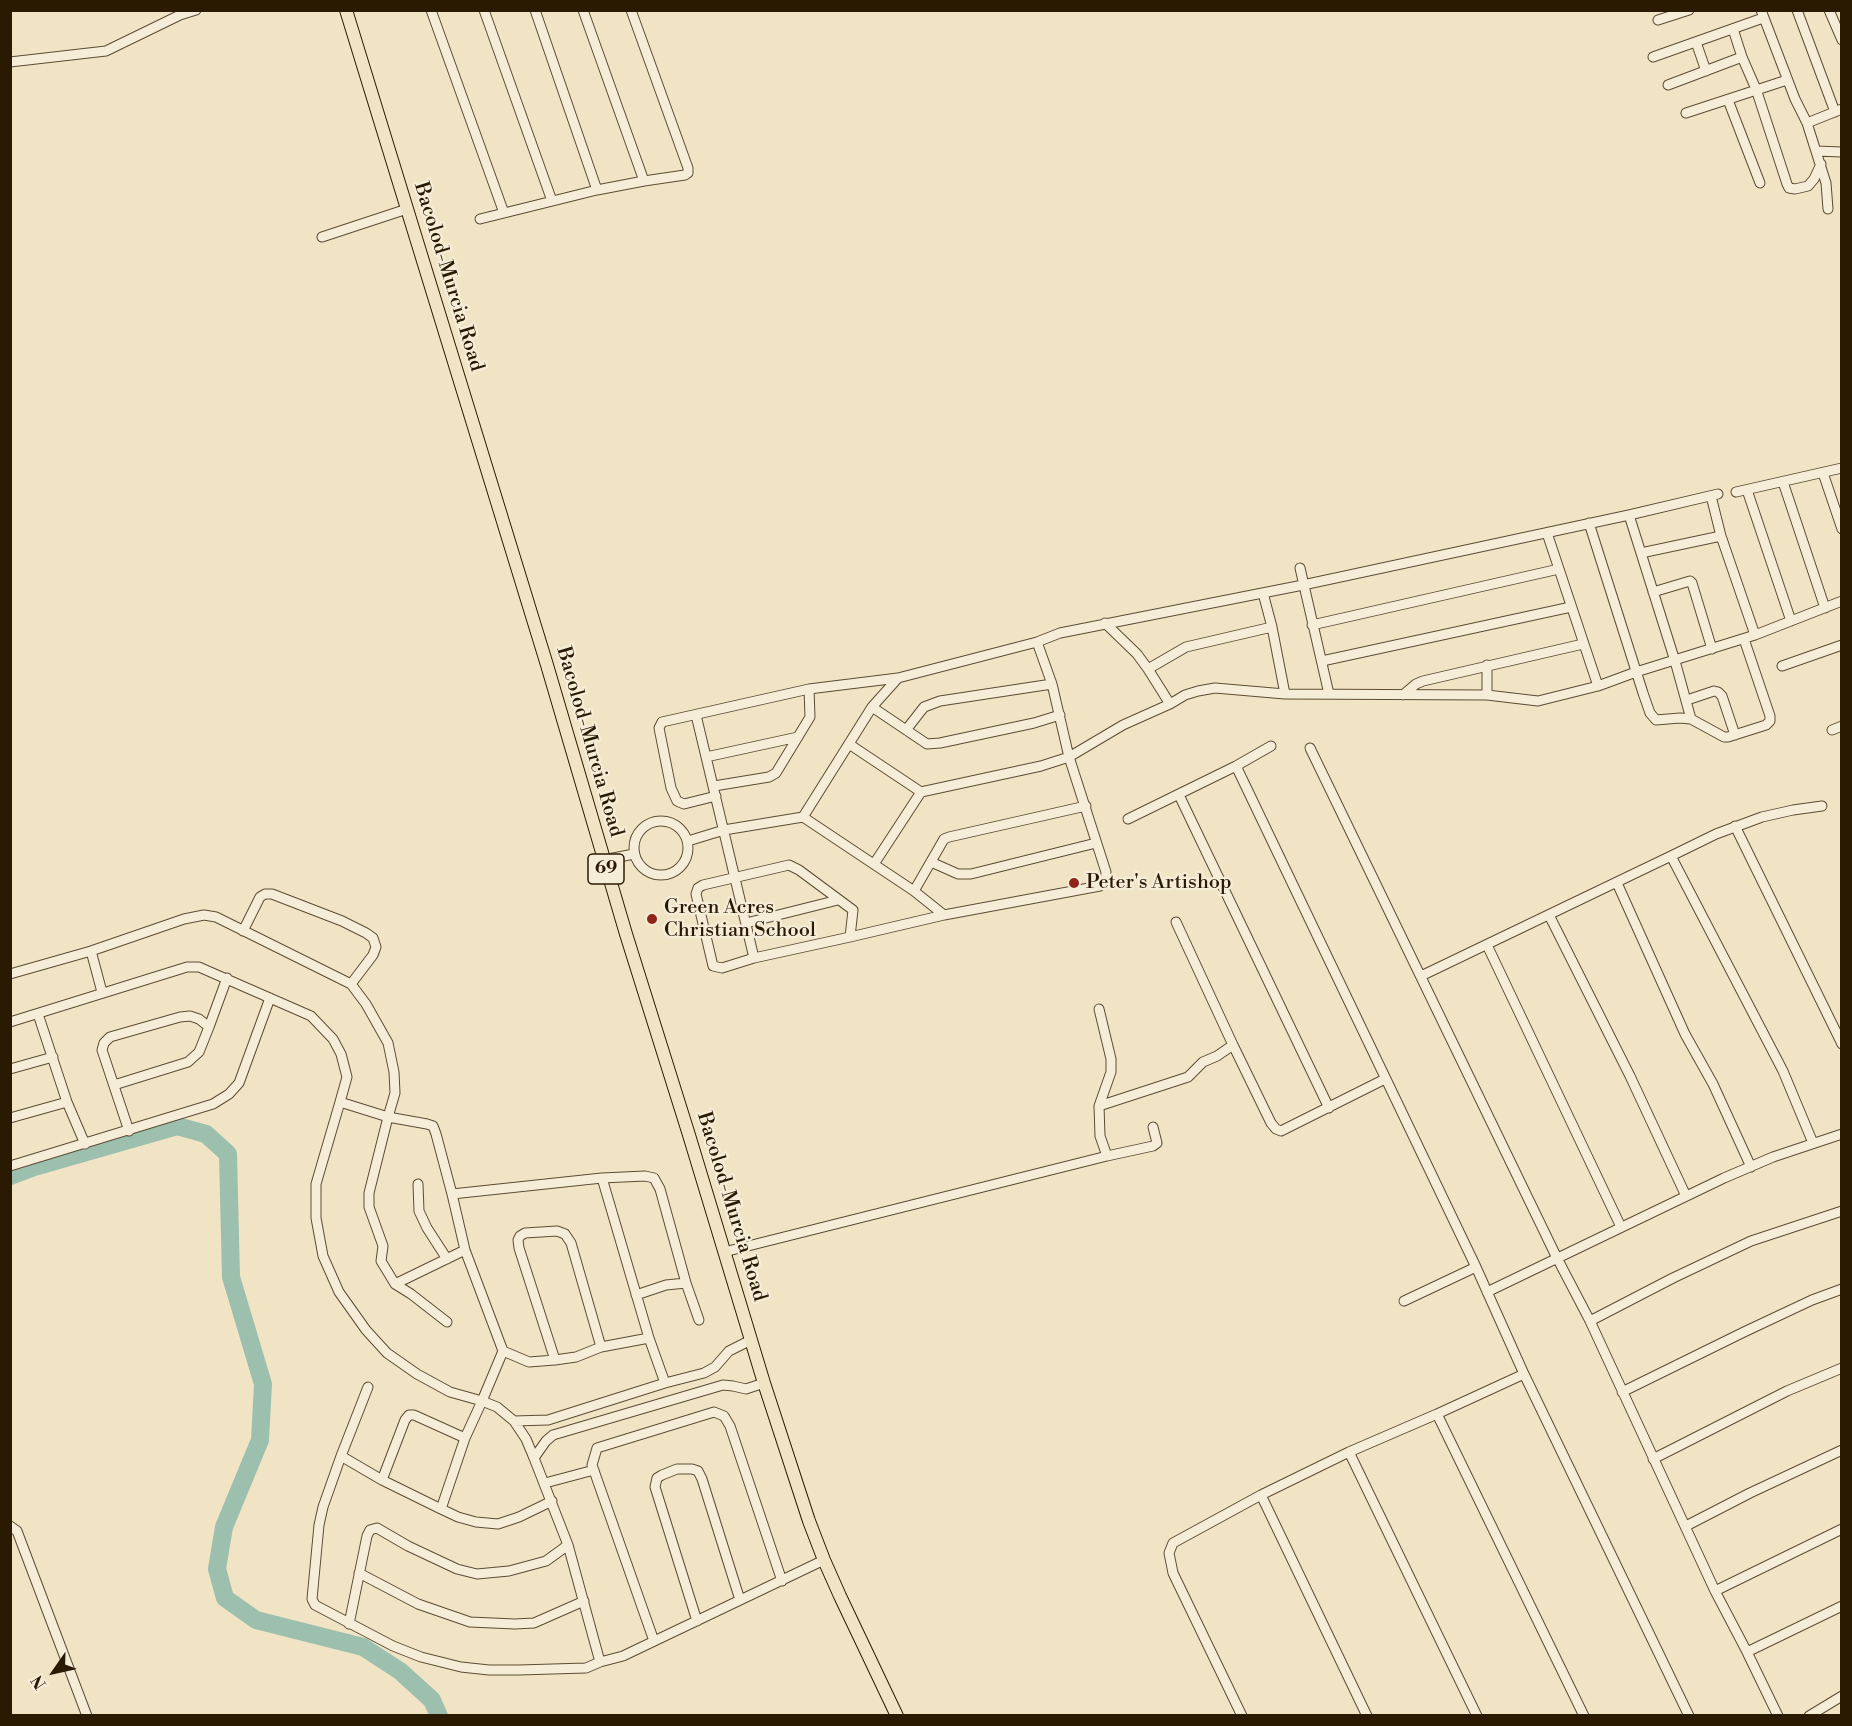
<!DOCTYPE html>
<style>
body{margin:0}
#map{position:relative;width:1852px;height:1726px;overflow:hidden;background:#f1e4c5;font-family:"Libre Bodoni",serif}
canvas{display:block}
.frame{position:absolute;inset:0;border:12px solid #2b1a02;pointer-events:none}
.north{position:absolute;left:24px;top:1642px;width:60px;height:60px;-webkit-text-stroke:4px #f6edd9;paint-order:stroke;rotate:236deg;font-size:16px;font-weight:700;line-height:24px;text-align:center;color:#2b1a02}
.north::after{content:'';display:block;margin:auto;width:21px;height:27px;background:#2b1a02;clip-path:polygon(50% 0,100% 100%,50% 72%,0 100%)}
</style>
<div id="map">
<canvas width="1852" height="1726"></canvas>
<div class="frame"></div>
<div class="north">N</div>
</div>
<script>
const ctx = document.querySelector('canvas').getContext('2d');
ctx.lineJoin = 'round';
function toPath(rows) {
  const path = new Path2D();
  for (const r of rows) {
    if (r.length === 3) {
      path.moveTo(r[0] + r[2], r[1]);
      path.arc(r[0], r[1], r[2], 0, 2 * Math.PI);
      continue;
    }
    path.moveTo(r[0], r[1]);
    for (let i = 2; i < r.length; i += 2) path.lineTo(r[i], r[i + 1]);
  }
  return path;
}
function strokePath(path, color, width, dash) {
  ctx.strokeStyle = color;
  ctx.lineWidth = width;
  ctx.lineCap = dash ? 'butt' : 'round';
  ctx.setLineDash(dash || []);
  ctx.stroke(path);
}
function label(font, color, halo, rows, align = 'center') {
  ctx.font = font + ' "Libre Bodoni",serif';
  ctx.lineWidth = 4.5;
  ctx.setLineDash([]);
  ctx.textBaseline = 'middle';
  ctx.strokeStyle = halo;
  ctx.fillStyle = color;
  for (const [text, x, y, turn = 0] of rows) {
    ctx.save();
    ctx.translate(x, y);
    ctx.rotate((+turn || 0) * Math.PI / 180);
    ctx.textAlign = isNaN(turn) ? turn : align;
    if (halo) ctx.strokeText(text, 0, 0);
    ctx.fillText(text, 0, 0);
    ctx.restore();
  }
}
strokePath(toPath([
 [10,1176,34,1167,177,1126,206,1134,228,1154,231,1277,263,1384,260,1440,224,1527,217,1569,225,1598,256,1620,363,1647,400,1671,432,1700,439,1716]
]), '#9cbfae', 18);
const minor = toPath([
 [431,10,504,213],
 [484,10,552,201],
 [535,10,597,190],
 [583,10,644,181],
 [1761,10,1795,99,1807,123,1842,109],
 [1797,10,1835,112],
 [1829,10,1842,40],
 [1658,20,1689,10],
 [1733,29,1742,57,1756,89,1787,184,1789,188,1795,189,1808,186,1814,179,1821,164],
 [1696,42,1706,71],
 [1653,57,1763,18],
 [10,62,106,51,180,15,196,10],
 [1668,85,1742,57],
 [1728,100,1760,183],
 [1686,113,1787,80],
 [1807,123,1826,183,1828,209],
 [1816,151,1842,152],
 [480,219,597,190,644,181,685,175,688,173,688,168,631,10],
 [322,237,407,209],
 [1823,473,1842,529],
 [1783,482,1825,608],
 [1747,490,1791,621],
 [1736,492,1842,468],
 [1711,496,1721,536,1755,635],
 [1629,515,1675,661,1691,719],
 [1589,523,1643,693,1650,713,1656,720,1680,718,1691,719,1724,737,1728,737,1766,725,1770,721,1770,716,1744,639],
 [1547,533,1598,686],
 [1641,553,1721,536],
 [1300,568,1329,694],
 [1653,592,1690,581,1692,583,1712,649],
 [1263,593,1272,627,1285,694],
 [1105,623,1137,654,1148,669,1170,704],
 [1312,625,1559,569],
 [1322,661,1571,607],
 [1782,666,1842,645],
 [1148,669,1186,647,1272,627],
 [1403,695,1416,684,1423,681,1583,644],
 [1487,695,1487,665],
 [1687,700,1714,691,1718,692,1722,696,1735,735],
 [872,707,927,744,940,743,1034,723,1060,715],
 [696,715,754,958],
 [906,730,924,707,940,701,1052,684],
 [1832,730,1842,726],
 [849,744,921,792],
 [1310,748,1557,1258,1590,1321,1715,1591,1747,1652,1778,1716],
 [706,757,798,737],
 [1236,766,1271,746],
 [714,786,769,777,776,773,810,717,809,689],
 [1179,795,1329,1108],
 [716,796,684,804,677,801,671,788,659,728,662,722,809,689,898,678,1037,642,1060,633,1303,585,1629,515,1718,494],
 [803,817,872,707,898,678],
 [1128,819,1236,766,1476,1267,1524,1374,1689,1716],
 [661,848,27],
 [1735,826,1842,1044],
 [688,841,724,830,803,817,914,891,944,915],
 [603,860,634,854],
 [931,862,958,874,971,874,1096,843],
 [874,864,921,792,1041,766,1069,757,1123,725,1170,704,1185,695,1198,691,1215,688,1285,694,1487,695,1538,701,1598,686,1636,672,1755,635,1842,601],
 [1617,883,1685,1034,1713,1084,1751,1167],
 [914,891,944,839,949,837,1086,806],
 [1549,915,1630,1076,1686,1196],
 [1176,922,1233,1045],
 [746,923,838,900],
 [243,931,260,897,265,894,272,894,342,921,366,933,373,938,376,947,373,955,351,984],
 [850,937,853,910,799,870,789,865,703,885,698,888,696,894,713,966,722,968,754,958,850,937,944,915,1100,886,1105,882,1106,872,1069,757,1052,684,1037,642],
 [1487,945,1621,1227],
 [91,951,102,992],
 [10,974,91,951,184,919,204,915,216,917,351,984,366,1004,388,1043,394,1072,395,1093,388,1117,369,1193,369,1207,383,1246,381,1261,395,1284,411,1294,447,1322],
 [1421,976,1671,856],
 [1099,1009,1111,1059,1111,1072,1099,1106,1100,1136,1107,1156,1153,1146,1157,1143,1153,1127],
 [38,1014,67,1102,85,1144],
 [10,1022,187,967,199,967,311,1016,333,1039,341,1054,347,1077,340,1102,388,1117,427,1124,433,1126,436,1134,452,1194,465,1250,503,1351,482,1401,497,1407,514,1421,526,1439,534,1458,568,1545,600,1662,623,1656,824,1560],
 [10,1069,53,1057],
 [114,1085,188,1062,199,1052,209,1027],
 [340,1102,316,1184,316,1218,323,1256,339,1292,366,1330,387,1353,417,1374,450,1392,482,1401,465,1438,441,1509,458,1517,476,1522,498,1524,519,1517,552,1501],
 [1099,1106,1188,1077,1203,1062,1217,1056,1233,1045,1271,1123,1276,1129,1281,1131,1385,1079],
 [10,1118,67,1102],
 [129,1131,102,1050,104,1043,110,1037,180,1017,190,1016,199,1019,209,1027,227,978],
 [1813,1143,1783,1071,1671,856,1716,834,1762,817,1793,810,1822,806],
 [10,1166,213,1104,229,1094,239,1083,270,998],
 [418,1184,419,1211,427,1228,447,1259],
 [452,1194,602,1178,645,1176,654,1178,660,1189,686,1283,699,1320],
 [724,1252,1107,1156],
 [395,1284,465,1250],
 [1487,1292,1724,1178,1773,1157,1842,1134],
 [636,1295,666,1285,686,1283],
 [1404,1301,1476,1267],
 [1590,1321,1673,1278,1751,1241,1842,1211],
 [649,1338,665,1383],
 [503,1351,529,1362,555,1360,576,1357,601,1347,649,1338,602,1178],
 [555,1360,519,1248,518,1240,520,1236,525,1233,557,1231,565,1234,571,1243,601,1347],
 [1622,1392,1744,1332,1812,1300,1842,1289],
 [1437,1414,1584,1716],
 [514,1421,548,1420,665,1383,704,1373,715,1367,729,1351,751,1340],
 [465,1438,414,1415,409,1415,405,1420,382,1480,341,1456,323,1507,319,1525,312,1599,315,1605,393,1646,421,1657,461,1667,489,1670,519,1670,586,1668,600,1662],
 [1349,1452,1477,1716],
 [341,1456,368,1387],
 [534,1458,546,1441,553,1435,723,1385,733,1386,746,1389,764,1383],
 [1653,1459,1787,1391,1842,1368],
 [382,1480,441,1509],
 [545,1483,594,1470],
 [1261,1495,1367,1716],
 [10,1526,17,1531,87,1716],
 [1686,1526,1750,1493,1842,1450],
 [359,1573,418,1604,470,1622,515,1624,534,1623,584,1601],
 [1715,1591,1842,1529],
 [697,1621,655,1487,657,1478,662,1475,677,1469,692,1469,698,1471,702,1479,740,1600],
 [349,1624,367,1536,370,1530,377,1528,408,1546,457,1569,477,1574,509,1571,546,1561,568,1545],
 [654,1641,592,1465,597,1448,714,1412,724,1416,730,1426,782,1581],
 [1747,1652,1842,1606],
 [1242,1716,1173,1573,1169,1553,1173,1543,1261,1495,1349,1452,1437,1414,1524,1374],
 [1809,1716,1842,1696]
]);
const major = toPath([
 [346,10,547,665,626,934,689,1135,764,1383,809,1521,824,1560,840,1596,897,1716]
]);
strokePath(minor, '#5c4c33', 11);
strokePath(major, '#2b1a02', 14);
strokePath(minor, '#f6edd9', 9);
strokePath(major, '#f1e4c5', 12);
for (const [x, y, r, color] of [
 [1074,883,6,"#8f2418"],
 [652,919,6,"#8f2418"]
]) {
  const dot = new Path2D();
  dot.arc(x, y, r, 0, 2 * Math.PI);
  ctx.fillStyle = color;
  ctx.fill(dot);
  strokePath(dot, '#f6edd9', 2);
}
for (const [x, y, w] of [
 [606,869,36]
]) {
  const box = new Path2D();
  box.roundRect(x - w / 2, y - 15, w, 30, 4.5);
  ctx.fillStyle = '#f6edd9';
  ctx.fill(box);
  strokePath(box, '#2b1a02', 1.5);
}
label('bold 18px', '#2b1a02', null, [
 ["69",606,869]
]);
label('20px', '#2b1a02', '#f6edd9', [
 ["Bacolod-Murcia Road",448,277,73],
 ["Bacolod-Murcia Road",589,742,74],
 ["Bacolod-Murcia Road",731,1207,73]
]);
label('20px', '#2b1a02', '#f6edd9', [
 ["Peter's Artishop",1086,883],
 ["Green Acres",664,908],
 ["Christian School",664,931]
], 'left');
</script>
